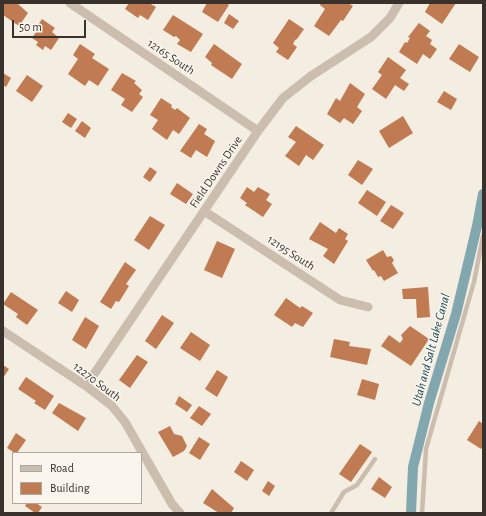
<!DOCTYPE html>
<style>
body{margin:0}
#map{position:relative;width:486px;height:516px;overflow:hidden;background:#f3ede2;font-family:"Alegreya Sans",sans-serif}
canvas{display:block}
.frame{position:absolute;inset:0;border:4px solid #39322c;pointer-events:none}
.legend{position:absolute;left:12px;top:452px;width:130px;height:52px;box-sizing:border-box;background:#faf6ee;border:1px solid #ada8a0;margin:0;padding:5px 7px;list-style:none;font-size:12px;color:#39322c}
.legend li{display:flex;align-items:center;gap:8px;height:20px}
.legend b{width:20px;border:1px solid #ada8a0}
.scale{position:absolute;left:12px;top:20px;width:74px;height:18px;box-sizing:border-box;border:2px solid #39322c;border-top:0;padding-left:5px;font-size:12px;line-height:14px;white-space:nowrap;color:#39322c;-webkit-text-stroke:3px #faf6ee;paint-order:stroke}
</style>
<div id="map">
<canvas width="486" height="516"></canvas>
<div class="frame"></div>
<ul class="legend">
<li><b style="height:5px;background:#cbbeae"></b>Road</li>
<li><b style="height:11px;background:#c07b52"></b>Building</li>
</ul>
<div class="scale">50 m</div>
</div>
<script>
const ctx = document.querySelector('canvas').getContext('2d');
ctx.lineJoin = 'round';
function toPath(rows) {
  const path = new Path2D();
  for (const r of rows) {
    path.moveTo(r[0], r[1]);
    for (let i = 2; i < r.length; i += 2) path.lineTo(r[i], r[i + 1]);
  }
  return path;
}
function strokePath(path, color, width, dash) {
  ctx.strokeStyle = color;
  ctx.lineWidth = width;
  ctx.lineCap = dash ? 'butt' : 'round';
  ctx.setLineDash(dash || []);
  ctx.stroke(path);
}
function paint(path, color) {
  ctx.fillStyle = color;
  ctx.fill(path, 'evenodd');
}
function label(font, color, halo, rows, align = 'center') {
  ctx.font = font + ' "Alegreya Sans",sans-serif';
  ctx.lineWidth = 3;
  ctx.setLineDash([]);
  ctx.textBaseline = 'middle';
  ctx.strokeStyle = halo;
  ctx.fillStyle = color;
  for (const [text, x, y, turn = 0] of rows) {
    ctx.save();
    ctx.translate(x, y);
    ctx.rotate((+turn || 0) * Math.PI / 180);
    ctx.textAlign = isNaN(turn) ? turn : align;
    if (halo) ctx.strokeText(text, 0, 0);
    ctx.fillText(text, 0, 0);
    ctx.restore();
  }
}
strokePath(toPath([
 [411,513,413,467,429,403,456,314,477,226,483,194]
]), '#82a7ae', 10);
paint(toPath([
 [3,3,17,3,28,13,19,26,3,15],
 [129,3,149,3,156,7,148,20,140,15,138,18,125,9],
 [207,3,226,3,229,5,218,22,202,12],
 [321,3,348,3,353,6,343,21,341,20,329,36,314,26,325,9,320,5],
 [430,3,456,3,442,24,425,12],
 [229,14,239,21,233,29,224,23],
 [173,15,203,34,191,52,177,44,180,40,176,36,174,37,163,30],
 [42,19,55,28,52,32,59,38,51,50,45,46,43,50,36,45,38,42,32,38,36,32,34,31],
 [289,19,304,29,297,39,295,40,293,44,297,47,288,60,276,52,279,48,273,43],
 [419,23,430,31,426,36,432,40,430,44,437,49,430,59,423,54,417,64,399,52,405,42,407,43,410,38,408,37],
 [80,44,95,54,92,58,109,69,98,86,89,80,85,86,68,74,78,59,73,55],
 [214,44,242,64,232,79,211,65,212,63,205,57],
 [459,44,479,57,470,72,449,59],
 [388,57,406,70,400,78,409,84,404,91,395,85,386,99,372,89,382,75,378,72],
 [3,73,11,78,6,87,3,85],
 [122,73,136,81,134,83,142,90,139,94,143,97,132,112,121,105,125,99,111,90],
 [27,75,43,86,32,102,16,91],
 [350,83,365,94,357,107,362,111,353,124,344,118,340,123,327,114,336,98,340,101],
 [444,91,457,99,451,110,437,102],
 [161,98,172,105,171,107,175,110,177,108,190,118,179,134,173,130,167,140,152,129,158,120,150,115],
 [68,113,77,119,71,128,62,122],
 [403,116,413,133,389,148,379,131],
 [82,121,91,128,85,138,75,131],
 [199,124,207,129,204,134,215,141,207,157,196,150,191,158,180,151],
 [296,126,324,145,313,160,306,155,299,166,285,156,296,142,288,137],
 [358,160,373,169,362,185,348,175],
 [150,167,157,172,150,182,143,177],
 [177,183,193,194,186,204,170,194],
 [247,187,254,192,258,187,270,194,266,200,272,204,263,217,245,205,247,203,240,198],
 [367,190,386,202,377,216,358,203],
 [391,205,404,213,393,229,380,221],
 [150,216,165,225,149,250,134,240],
 [320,222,336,233,339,228,348,234,345,239,348,241,334,264,323,256,328,249,309,239],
 [217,241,235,249,222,278,204,270],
 [383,250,387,257,391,256,394,260,392,263,398,273,384,281,381,276,378,277,374,270,373,271,366,260],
 [125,262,136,270,126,284,129,286,119,302,116,301,111,309,100,302],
 [428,287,430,317,417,318,416,299,403,299,402,289],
 [66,291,79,300,72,312,58,303],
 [11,292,38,310,27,325,16,317,18,314,3,304],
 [286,298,300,308,302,306,313,313,303,327,295,323,292,327,274,315],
 [162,315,174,323,156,349,145,341],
 [85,317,99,326,86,349,72,340],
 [410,326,429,339,411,366,381,346,389,335,400,343,403,339,401,335],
 [191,332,210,345,200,361,180,348],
 [334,339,350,342,349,346,371,349,367,365,330,357],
 [137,355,148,362,130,388,119,380],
 [3,365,9,369,3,378],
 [217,370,228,377,217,397,205,389],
 [26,377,54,396,45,410,34,403,36,401,18,389],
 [362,379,379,384,375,400,357,395],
 [179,396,192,405,187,412,175,404],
 [59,403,86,418,78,431,52,413],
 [199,406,211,414,202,426,190,418],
 [479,421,483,424,483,446,481,449,467,440],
 [170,426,174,434,182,436,187,446,184,451,173,457,158,432],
 [16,433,26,440,17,453,15,453,7,448],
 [199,437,210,444,200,460,189,453],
 [360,444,372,452,351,482,339,474],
 [241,461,254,470,247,481,234,472],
 [379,477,392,487,385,498,371,489],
 [268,481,275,486,269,496,262,491],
 [212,489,234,508,231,513,219,513,203,503],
 [27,503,36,503,42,507,38,513,35,513,25,506]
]), '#c07b52');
strokePath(toPath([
 [331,513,344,492,357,485,375,459],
 [422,513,426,449,474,282,483,236]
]), '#cbbeae', 4.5);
strokePath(toPath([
 [70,3,258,131],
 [204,211,340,300,368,307],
 [3,331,86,386,112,406,125,422,172,504,180,513],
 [86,386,258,131,283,98,311,76,371,37,390,18,399,3]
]), '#cbbeae', 9);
label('12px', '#39322c', '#faf6ee', [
 ["12165 South",171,57,34],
 ["Field Downs Drive",216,172,-56],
 ["12195 South",291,253,33],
 ["12270 South",97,382,37]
]);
label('italic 13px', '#234f59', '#faf6ee', [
 ["Utah and Salt Lake Canal",431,350,-75]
]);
</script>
